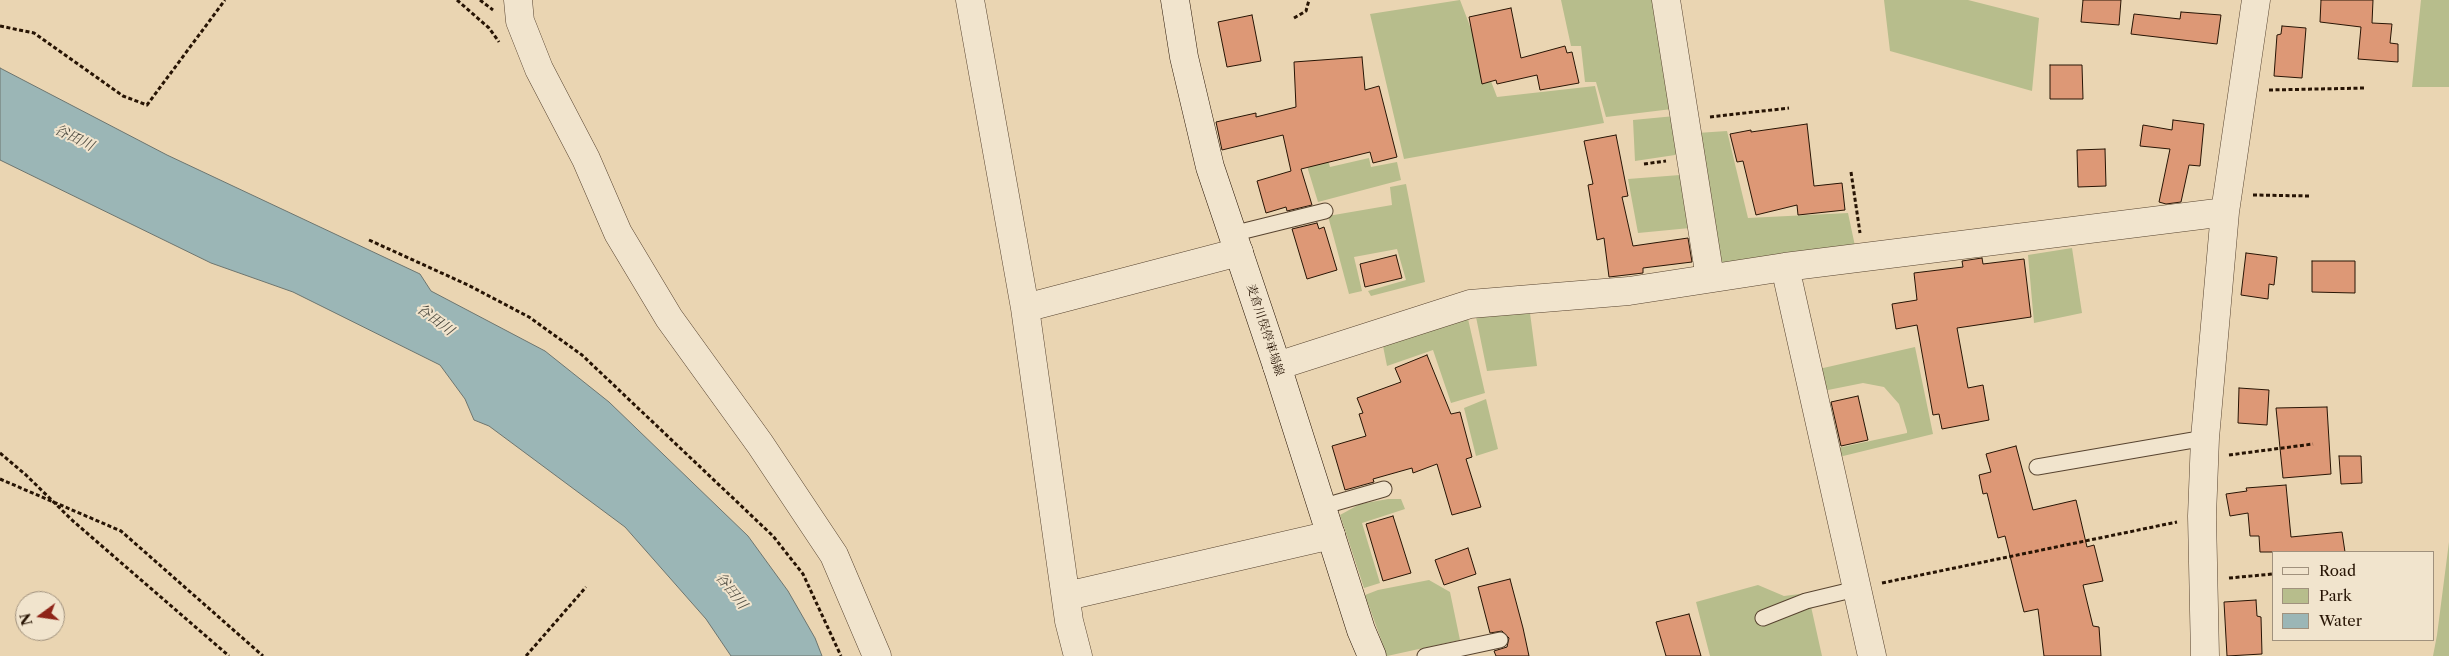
<!DOCTYPE html>
<meta charset="utf-8">
<style>
body{margin:0}
#map{position:relative;width:2449px;height:656px;overflow:hidden;background:#ead5b2;font-family:"Libre Caslon Text",serif}
canvas{display:block}
.legend{position:absolute;left:2272px;top:551px;width:162px;height:90px;box-sizing:border-box;background:#f1e4cd;border:1px solid #a0917d;margin:0;padding:6px 9px;list-style:none;font-size:15px;color:#271404}
.legend li{display:flex;align-items:center;gap:10px;height:25px}
.legend b{width:25px;border:1px solid #a0917d}
.north{position:absolute;left:15px;top:591px;width:50px;height:50px;box-sizing:border-box;background:#f1e4cd;border:1px solid #a0917d;border-radius:50%;rotate:256deg;font-size:14px;font-weight:700;line-height:20px;text-align:center;color:#271404}
.north::after{content:'';display:block;margin:auto;width:18px;height:22px;background:#8f2418;clip-path:polygon(50% 0,100% 100%,50% 72%,0 100%)}
</style>
<div id="map">
<canvas width="2449" height="656"></canvas>
<ul class="legend">
<li><b style="height:6px;background:#f1e4cd"></b>Road</li>
<li><b style="height:14px;background:#b7bd8c"></b>Park</li>
<li><b style="height:14px;background:#9bb6b6"></b>Water</li>
</ul>
<div class="north">N</div>
</div>
<script>
const ctx = document.querySelector('canvas').getContext('2d');
ctx.lineJoin = 'round';
function paint(path, color) {
  ctx.fillStyle = color;
  ctx.fill(path, 'evenodd');
}
function toPath(rows) {
  const path = new Path2D();
  for (const r of rows) {
    path.moveTo(r[0], r[1]);
    for (let i = 2; i < r.length; i += 2) path.lineTo(r[i], r[i + 1]);
  }
  return path;
}
function strokePath(path, color, width, dash) {
  ctx.strokeStyle = color;
  ctx.lineWidth = width;
  ctx.lineCap = dash ? 'butt' : 'round';
  ctx.setLineDash(dash || []);
  ctx.stroke(path);
}
function label(font, color, halo, rows, align = 'center') {
  ctx.font = font + ' "Libre Caslon Text","Noto Serif JP",serif';
  ctx.lineWidth = 4;
  ctx.setLineDash([]);
  ctx.textBaseline = 'middle';
  ctx.strokeStyle = halo;
  ctx.fillStyle = color;
  for (const [text, x, y, turn = 0] of rows) {
    ctx.save();
    ctx.translate(x, y);
    ctx.rotate((+turn || 0) * Math.PI / 180);
    ctx.textAlign = isNaN(turn) ? turn : align;
    if (halo) ctx.strokeText(text, 0, 0);
    ctx.fillText(text, 0, 0);
    ctx.restore();
  }
}
paint(toPath([
 [1460,0,1497,97,1595,86,1604,123,1404,159,1370,14],
 [1561,0,1656,0,1672,109,1606,117,1596,82,1585,82,1581,46,1571,46],
 [1884,0,1968,0,2039,18,2032,91,1890,51],
 [2421,0,2449,0,2449,87,2412,87],
 [1675,116,1679,150,1675,155,1635,161,1633,120],
 [1727,131,1748,218,1848,213,1855,246,1720,264,1697,133],
 [1324,148,1330,167,1369,158,1371,167,1397,162,1401,180,1318,202,1303,153],
 [1680,175,1690,228,1638,233,1628,179],
 [1406,184,1425,282,1371,296,1368,291,1406,280,1397,249,1354,257,1362,291,1349,294,1328,216,1392,205,1390,187],
 [2072,248,2082,313,2034,323,2028,255],
 [1530,313,1537,366,1487,371,1476,317],
 [1468,319,1485,393,1451,403,1433,350,1387,366,1383,346],
 [1915,347,1933,434,1835,458,1833,449,1907,433,1907,431,1899,404,1884,387,1863,383,1823,391,1819,369],
 [1486,399,1498,449,1476,456,1464,408],
 [1388,499,1401,499,1405,509,1362,523,1380,583,1364,588,1340,515,1360,504],
 [2449,542,2449,656,2433,656,2437,635],
 [1429,580,1450,592,1460,640,1387,656,1365,595,1378,590],
 [1758,585,1784,596,1808,593,1822,656,1710,656,1696,602]
]), '#b7bd8c');
const water = toPath([
 [0,68,167,155,420,274,431,291,545,351,609,402,748,536,788,591,815,638,822,656,731,656,706,619,625,527,489,426,474,420,465,399,440,365,293,292,211,263,0,160,0,68]
]);
paint(water, '#9bb6b6');
strokePath(water, '#6d756f', 1);
const building = toPath([
 [2083,0,2121,0,2119,25,2081,22,2083,0],
 [2321,0,2373,0,2372,23,2392,24,2390,43,2398,44,2398,62,2358,59,2361,27,2320,22,2321,0],
 [1511,8,1521,58,1565,46,1567,53,1572,52,1579,83,1540,90,1537,75,1497,84,1496,80,1482,84,1469,17,1511,8],
 [2181,12,2221,15,2217,44,2131,34,2134,14,2180,19,2181,12],
 [1252,15,1261,61,1227,67,1218,22,1252,15],
 [2282,26,2306,28,2302,78,2274,76,2277,35,2281,34,2282,26],
 [1362,57,1365,90,1379,86,1397,157,1373,163,1370,152,1301,169,1312,205,1287,211,1286,207,1266,213,1257,181,1291,171,1283,135,1222,150,1216,122,1256,113,1256,117,1296,107,1294,62,1362,57],
 [2050,65,2082,65,2083,99,2050,99,2050,65],
 [2173,120,2204,124,2200,166,2189,165,2181,202,2166,204,2159,202,2170,149,2140,146,2143,125,2172,130,2173,120],
 [1807,124,1814,186,1842,183,1845,210,1798,215,1797,205,1756,215,1743,161,1737,162,1730,134,1751,130,1751,132,1807,124],
 [1616,135,1628,196,1622,197,1633,246,1688,238,1692,262,1643,268,1643,273,1609,277,1604,238,1597,240,1588,185,1593,184,1584,141,1616,135],
 [2105,149,2106,186,2078,187,2077,150,2105,149],
 [1317,223,1319,229,1324,227,1337,270,1307,279,1292,229,1317,223],
 [2246,253,2277,257,2274,285,2269,284,2268,299,2241,295,2246,253],
 [1396,255,1402,278,1365,287,1360,264,1396,255],
 [1982,258,1983,264,2024,259,2031,317,1957,328,1968,388,1983,385,1989,420,1942,429,1939,414,1933,415,1917,325,1896,329,1892,304,1917,300,1914,273,1963,267,1962,261,1982,258],
 [2312,261,2355,261,2355,293,2312,292,2312,261],
 [1427,355,1451,414,1460,412,1472,457,1466,459,1481,507,1452,515,1437,464,1413,473,1412,468,1373,479,1374,482,1345,490,1332,446,1366,436,1359,414,1363,413,1357,398,1401,382,1395,368,1427,355],
 [2239,388,2269,390,2267,425,2238,423,2239,388],
 [1858,396,1868,440,1841,446,1831,402,1858,396],
 [2327,407,2331,474,2283,478,2276,408,2327,407],
 [2016,446,2033,510,2076,500,2087,547,2094,545,2103,581,2083,585,2093,626,2099,627,2101,656,2044,656,2038,609,2024,612,2005,536,1998,538,1987,493,1983,494,1979,475,1991,472,1986,454,2016,446],
 [2339,456,2361,456,2362,483,2341,484,2339,456],
 [2286,485,2291,537,2342,532,2345,552,2260,552,2259,536,2250,536,2248,513,2230,516,2226,494,2247,491,2246,488,2286,485],
 [1393,516,1411,573,1383,581,1366,524,1393,516],
 [1468,548,1476,574,1444,585,1435,560,1468,548],
 [1510,579,1523,628,1529,656,1496,656,1494,651,1507,647,1509,638,1502,631,1490,633,1478,587,1510,579],
 [2256,600,2257,616,2261,617,2262,654,2227,656,2224,602,2256,600],
 [1689,614,1701,656,1666,656,1656,622,1689,614]
]);
paint(building, '#dd9876');
strokePath(building, '#271404', 1);
const service = toPath([
 [1232,234,1325,211],
 [2037,467,2205,438],
 [1321,507,1384,489],
 [1763,618,1806,601,1856,589],
 [1425,656,1500,640]
]);
const minor = toPath([
 [518,0,520,21,539,69,586,159,618,233,669,318,760,444,834,555,877,656],
 [970,0,1025,308,1069,621,1078,656],
 [1666,0,1710,278],
 [1785,267,1872,656],
 [1025,308,1239,252],
 [1277,366,1470,304,1629,291,1785,267,2225,212],
 [1067,596,1331,535],
 [2205,656,2202,516,2205,438,2225,212,2256,0]
]);
const secondary = toPath([
 [1175,0,1184,57,1210,167,1277,366,1361,630,1372,656]
]);
strokePath(service, '#584430', 17);
strokePath(minor, '#584430', 29);
strokePath(secondary, '#271404', 29);
strokePath(toPath([
 [457,0,489,28,499,42],
 [480,0,493,10],
 [1294,18,1306,11,1309,0],
 [0,26,34,33,123,96,147,105,225,0],
 [2269,90,2366,88],
 [1710,117,1789,108],
 [1644,164,1666,161],
 [1851,172,1860,233],
 [2253,195,2310,196],
 [369,240,468,285,529,317,582,355,773,536,803,574,841,656],
 [0,453,26,475,73,521,229,656],
 [2229,455,2313,444],
 [0,479,121,531,263,656],
 [2229,578,2273,574],
 [1882,583,2177,522],
 [526,656,586,587]
]), '#271404', 3, [4, 2.5]);
strokePath(service, '#f1e4cd', 15);
strokePath(minor, '#f1e4cd', 28);
strokePath(secondary, '#f1e4cd', 28);
label('12px', '#271404', '#f1e4cd', [
 ["麦倉川俣停車場線",1265,330,72]
]);
label('italic 14px', '#504d42', '#f1e4cd', [
 ["谷田川",74,138,26],
 ["谷田川",435,320,37],
 ["谷田川",731,591,52]
]);
</script>
